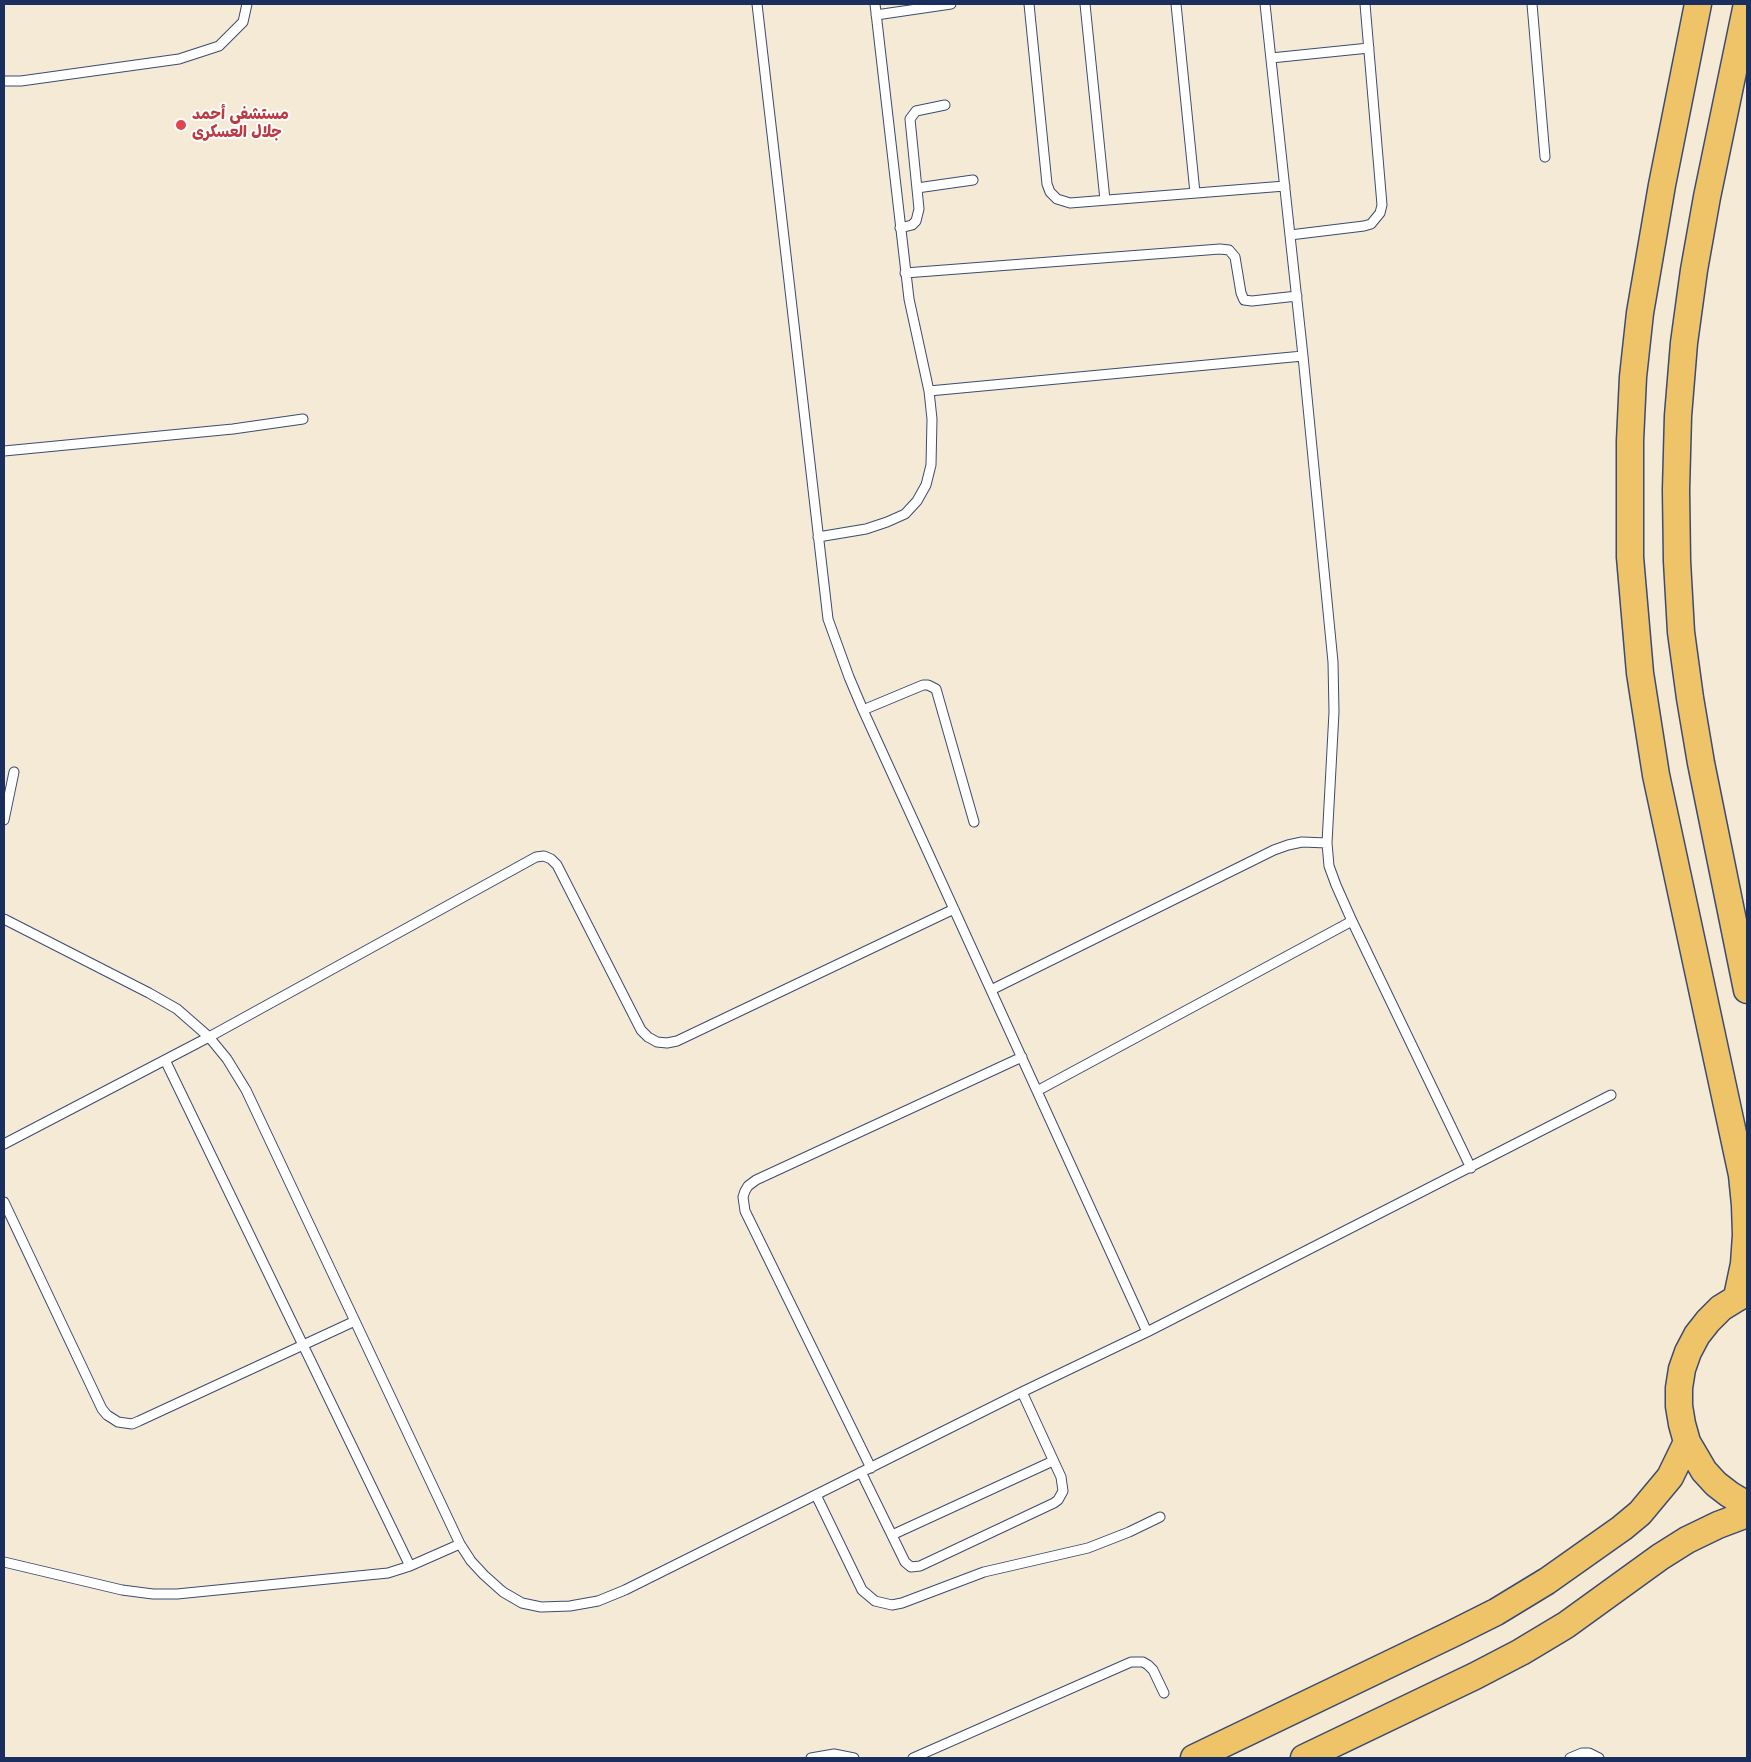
<!DOCTYPE html>
<meta charset="utf-8">
<style>
body{margin:0}
#map{position:relative;width:1751px;height:1762px;overflow:hidden;background:#f4ead6;font-family:Mynerve,sans-serif}
canvas{display:block}
.frame{position:absolute;inset:0;border:5px solid #1b2f5e;pointer-events:none}
</style>
<div id="map">
<canvas width="1751" height="1762"></canvas>
<div class="frame"></div>
</div>
<script>
const ctx = document.querySelector('canvas').getContext('2d');
ctx.lineJoin = 'round';
function toPath(rows) {
  const path = new Path2D();
  for (const r of rows) {
    path.moveTo(r[0], r[1]);
    for (let i = 2; i < r.length; i += 2) path.lineTo(r[i], r[i + 1]);
  }
  return path;
}
function strokePath(path, color, width, dash) {
  ctx.strokeStyle = color;
  ctx.lineWidth = width;
  ctx.lineCap = dash ? 'butt' : 'round';
  ctx.setLineDash(dash || []);
  ctx.stroke(path);
}
function label(font, color, halo, rows, align = 'center') {
  ctx.font = font + ' Mynerve,"Playpen Sans Arabic",sans-serif';
  ctx.lineWidth = 4;
  ctx.setLineDash([]);
  ctx.textBaseline = 'middle';
  ctx.strokeStyle = halo;
  ctx.fillStyle = color;
  for (const [text, x, y, turn = 0] of rows) {
    ctx.save();
    ctx.translate(x, y);
    ctx.rotate((+turn || 0) * Math.PI / 180);
    ctx.textAlign = isNaN(turn) ? turn : align;
    if (halo) ctx.strokeText(text, 0, 0);
    ctx.fillText(text, 0, 0);
    ctx.restore();
  }
}
const lane = toPath([
 [757,4,828,619,849,677,863,710,1147,1332],
 [1029,4,1047,184,1050,192,1057,199,1070,203,1285,186],
 [1085,4,1105,200],
 [1176,4,1195,193],
 [1265,4,1303,356,1333,662,1334,712,1327,843,1329,866,1336,885,1352,921,1471,1168],
 [1532,4,1545,157],
 [876,15,951,4],
 [1271,58,1369,48],
 [4,81,21,81,179,59,219,46,243,22,247,4],
 [917,188,973,180],
 [900,228,912,225,916,221,919,209,910,119,916,111,945,105],
 [1290,235,1364,226,1371,224,1380,213,1382,205,1365,4],
 [905,273,1220,249,1229,250,1235,257,1241,293,1244,300,1252,301,1297,296],
 [929,391,1303,356],
 [4,451,233,429,303,419],
 [818,537,866,529,887,522,905,514,917,501,926,485,931,465,932,419,929,391,909,299,875,4],
 [863,710,923,685,928,685,936,689,974,822],
 [4,820,14,772],
 [4,919,149,993,177,1009,209,1037,227,1059,246,1090,460,1544,471,1561,484,1575,503,1592,522,1603,541,1607,570,1606,598,1601,625,1590,1022,1392,1147,1332,1611,1095],
 [991,990,1274,850,1288,845,1302,842,1327,843],
 [165,1060,410,1566],
 [1037,1091,1352,921],
 [4,1144,209,1037,536,857,544,856,551,859,557,865,641,1030,648,1037,657,1042,667,1043,677,1041,954,909],
 [4,1202,102,1409,107,1415,118,1422,132,1424,139,1421,355,1321],
 [871,1468,745,1211,743,1197,745,1191,748,1186,756,1180,1022,1057],
 [861,1472,905,1562,911,1567,920,1566,1054,1503,1058,1500,1063,1491,1061,1477,1022,1392],
 [816,1495,862,1590,875,1601,892,1605,902,1603,984,1572,1088,1548,1129,1532,1160,1517],
 [892,1535,1053,1461],
 [4,1562,122,1590,153,1594,177,1594,388,1573,410,1566,460,1544],
 [811,1758,834,1754,854,1758],
 [913,1758,1131,1662,1143,1662,1148,1665,1153,1670,1164,1693],
 [1570,1758,1582,1753,1589,1753,1599,1758]
]);
const primary = toPath([
 [1698,4,1662,185,1640,313,1633,377,1630,441,1630,557,1640,673,1656,775,1742,1175,1745,1205,1746,1235,1744,1264,1737,1297],
 [1747,4,1707,197,1694,270,1684,343,1678,416,1676,490,1677,561,1681,632,1690,698,1701,763,1747,990],
 [1747,1292,1721,1308,1708,1321,1697,1335,1688,1352,1682,1369,1679,1388,1679,1406,1682,1424,1687,1442,1704,1471,1716,1484,1729,1494,1747,1505],
 [1194,1758,1452,1634,1496,1612,1547,1581,1622,1528,1640,1513,1670,1477,1687,1442],
 [1304,1758,1475,1676,1521,1652,1566,1625,1660,1557,1687,1540,1718,1525,1747,1514]
]);
strokePath(lane, '#3c4b70', 11);
strokePath(primary, '#3c4b70', 29);
strokePath(lane, '#fff', 9);
strokePath(primary, '#efc469', 26);
for (const [x, y, r, color] of [
 [181,125,6,"#e0444e"]
]) {
  const dot = new Path2D();
  dot.arc(x, y, r, 0, 2 * Math.PI);
  ctx.fillStyle = color;
  ctx.fill(dot);
  strokePath(dot, '#fff', 2);
}
label('bold 16px', '#be3a42', '#fff', [
 ["مستشفى أحمد",192,116],
 ["جلال العسكرى",192,134]
], 'left');
</script>
